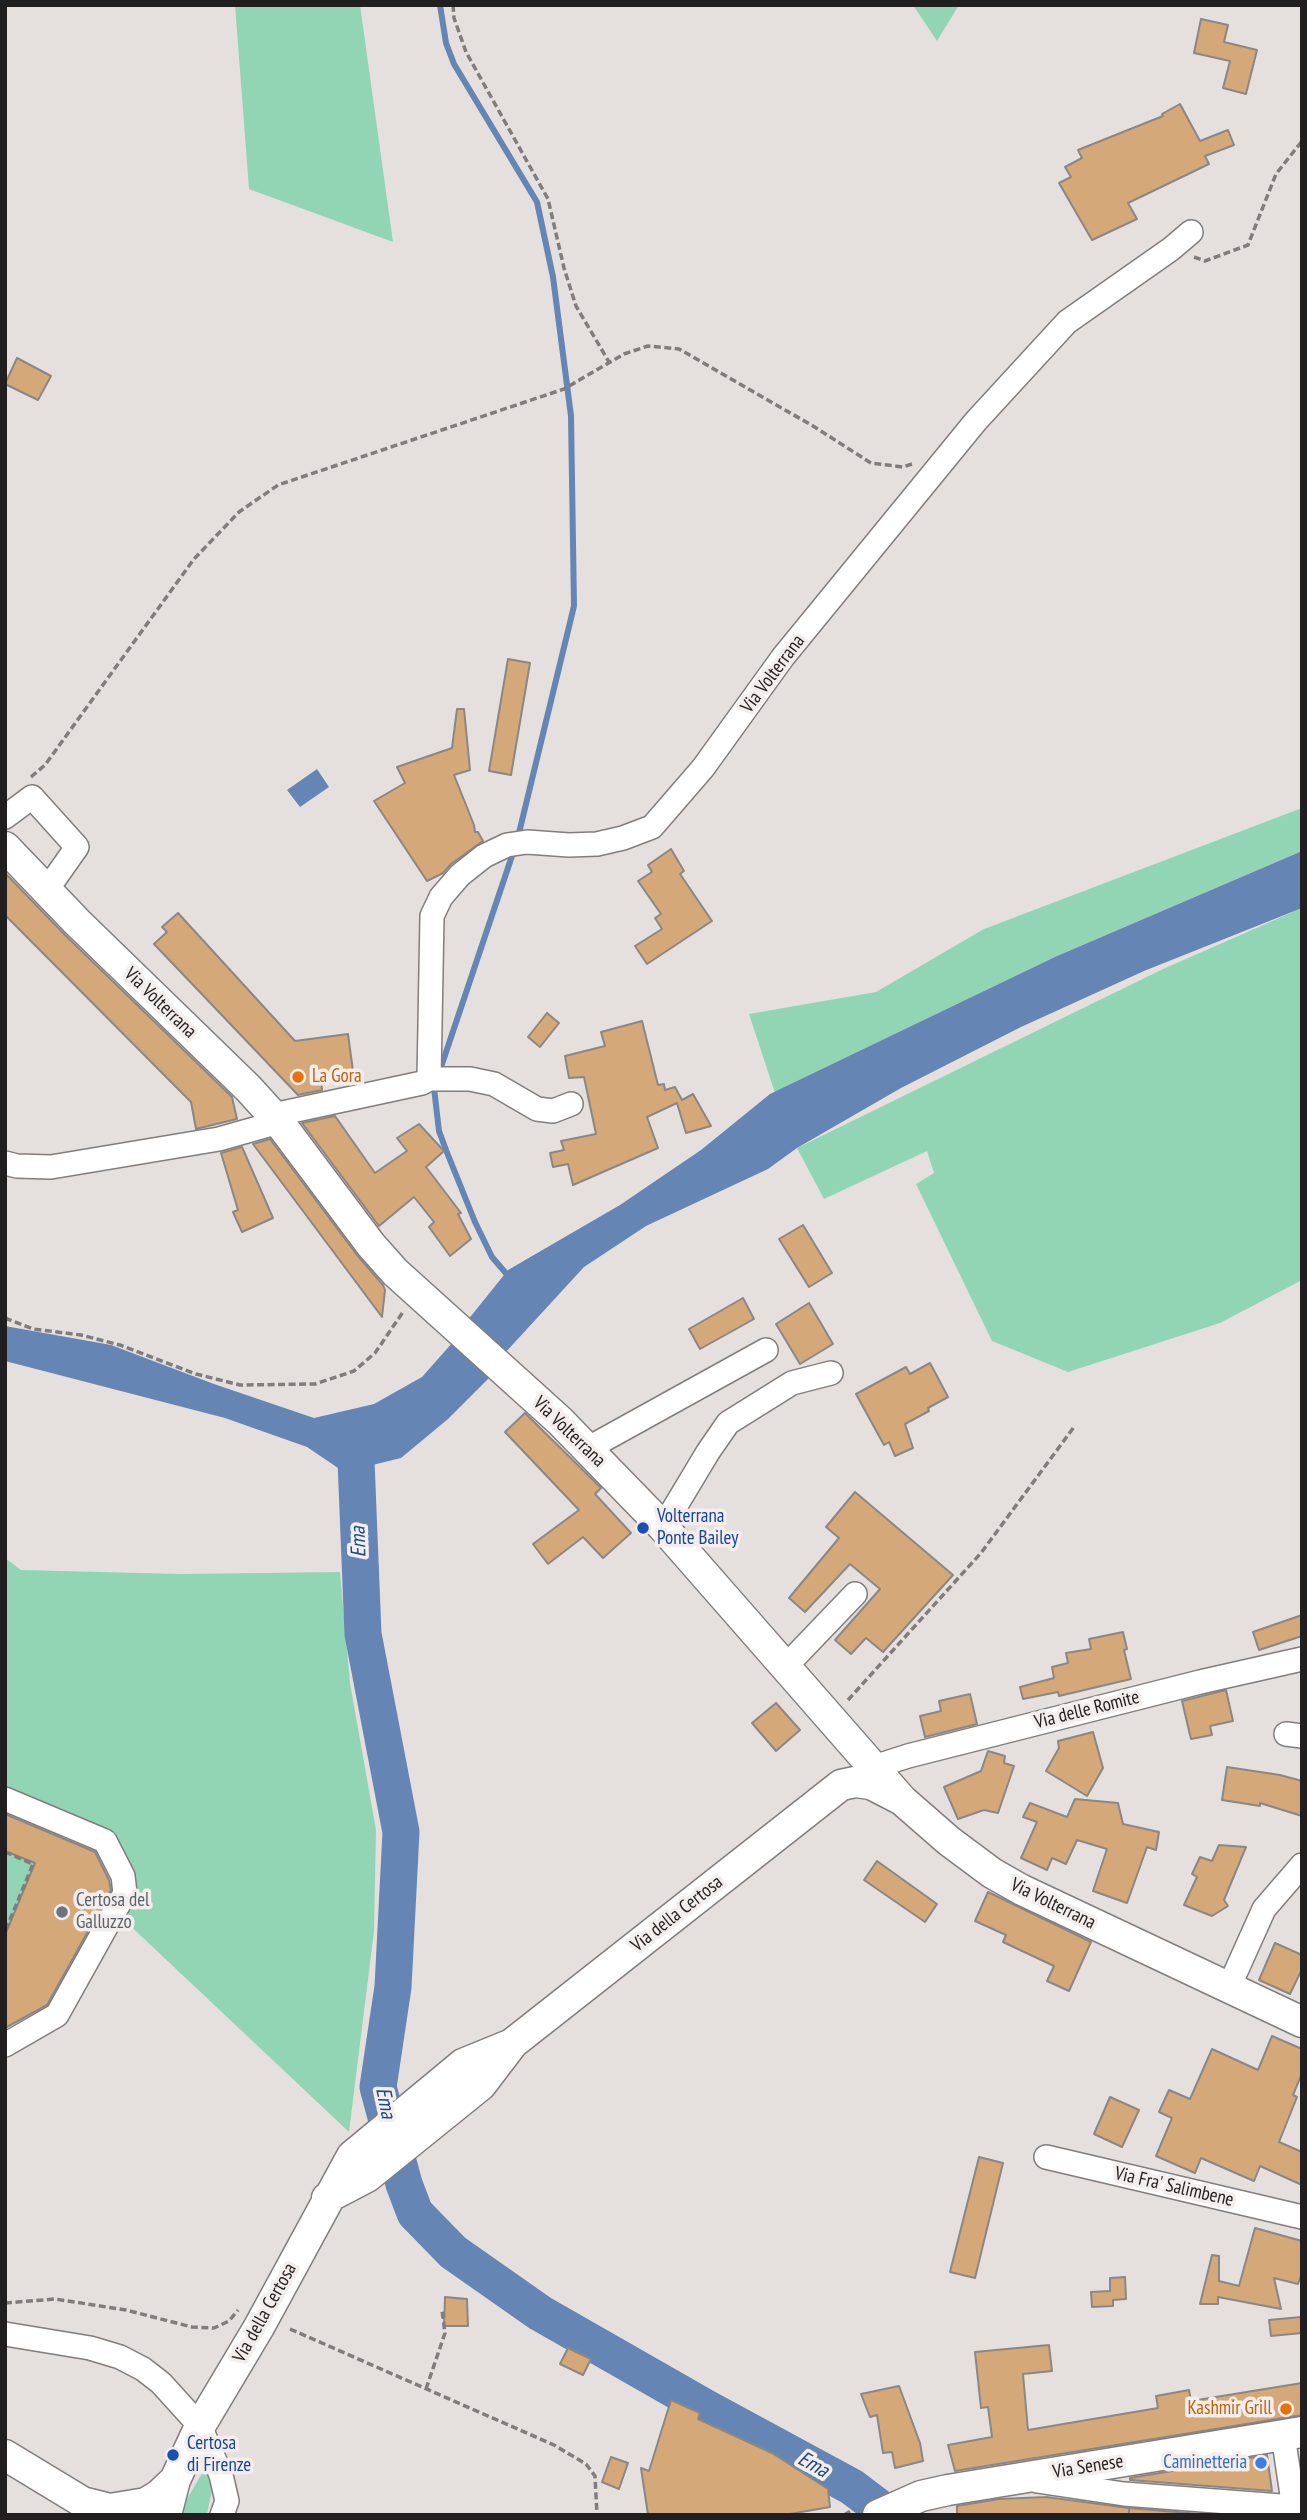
<!DOCTYPE html>
<style>
body{margin:0}
#map{position:relative;width:1307px;height:2520px;overflow:hidden;background:#e5e0de;font-family:"PT Sans Narrow",sans-serif}
canvas{display:block}
.frame{position:absolute;inset:0;border:7px solid #201e1e;pointer-events:none}
</style>
<div id="map">
<canvas width="1307" height="2520"></canvas>
<div class="frame"></div>
</div>
<script>
const ctx = document.querySelector('canvas').getContext('2d');
ctx.lineJoin = 'round';
function paint(path, color) {
  ctx.fillStyle = color;
  ctx.fill(path, 'evenodd');
}
function toPath(rows) {
  const path = new Path2D();
  for (const r of rows) {
    path.moveTo(r[0], r[1]);
    for (let i = 2; i < r.length; i += 2) path.lineTo(r[i], r[i + 1]);
  }
  return path;
}
function strokePath(path, color, width, dash) {
  ctx.strokeStyle = color;
  ctx.lineWidth = width;
  ctx.lineCap = dash ? 'butt' : 'round';
  ctx.setLineDash(dash || []);
  ctx.stroke(path);
}
function label(font, color, halo, rows, align = 'center') {
  ctx.font = font + ' "PT Sans Narrow",sans-serif';
  ctx.lineWidth = 7;
  ctx.setLineDash([]);
  ctx.textBaseline = 'middle';
  ctx.strokeStyle = halo;
  ctx.fillStyle = color;
  for (const [text, x, y, turn = 0] of rows) {
    ctx.save();
    ctx.translate(x, y);
    ctx.rotate((+turn || 0) * Math.PI / 180);
    ctx.textAlign = isNaN(turn) ? turn : align;
    if (halo) ctx.strokeText(text, 0, 0);
    ctx.fillText(text, 0, 0);
    ctx.restore();
  }
}
paint(toPath([
 [235,5,360,5,393,242,249,189],
 [913,5,959,5,937,41],
 [1302,808,1302,851,1057,956,775,1093,749,1014,876,992,984,929],
 [1302,908,1302,1280,1220,1323,1068,1372,992,1341,916,1184,934,1173,927,1151,824,1199,797,1148,1163,969],
 [5,1558,21,1570,180,1574,340,1572,350,1683,376,1830,374,1931,349,2132,123,1919,113,1841,5,1794],
 [5,1851,35,1863,5,1935],
 [204,2470,210,2473,213,2486,207,2514,182,2515,187,2499]
]), '#92d5b5');
paint(toPath([
 [317,769,329,787,300,807,287,790],
 [1302,851,1302,908,1144,971,1021,1027,901,1088,797,1148,768,1169,646,1226,584,1267,504,1354,467,1321,508,1270,620,1205,701,1150,770,1094,1057,956],
 [5,1326,111,1345,214,1384,314,1418,374,1404,422,1377,453,1342,490,1377,448,1419,401,1458,344,1472,307,1447,225,1418,5,1361]
]), '#6586b5');
strokePath(toPath([
 [440,5,446,43,454,64,537,202,553,277,571,416,574,606,518,837],
 [439,1073,515,847],
 [436,1083,434,1088,439,1131,446,1150,475,1222,492,1257,510,1278]
]), '#6586b5', 6);
strokePath(toPath([
 [355,1436,363,1634,401,1832,393,1987,378,2087,404,2184,415,2213,453,2252,540,2313,708,2409,852,2487,877,2506,882,2515]
]), '#6586b5', 37);
const building = toPath([
 [1201,19,1228,25,1224,42,1257,50,1246,94,1223,88,1230,61,1194,53,1201,19],
 [1180,104,1200,141,1228,130,1234,145,1205,156,1209,164,1128,203,1137,219,1092,240,1059,183,1071,177,1065,167,1082,158,1078,150,1163,116,1162,114,1180,104],
 [17,358,51,376,38,400,5,384,17,358],
 [508,659,530,663,511,775,489,771,508,659],
 [457,709,464,709,470,770,454,775,474,825,475,832,478,832,483,841,451,864,443,873,427,881,374,801,405,783,397,767,452,748,457,709],
 [671,849,684,871,680,874,712,921,647,964,635,946,662,929,655,918,661,914,638,881,652,872,648,865,671,849],
 [5,873,65,935,232,1097,237,1119,196,1129,191,1102,5,915,5,873],
 [178,913,295,1041,348,1034,353,1071,321,1076,322,1090,298,1095,154,944,167,932,162,927,178,913],
 [547,1013,559,1023,540,1047,528,1037,547,1013],
 [642,1021,658,1085,664,1084,665,1090,675,1087,682,1100,693,1094,711,1126,686,1133,677,1103,647,1117,658,1148,573,1185,568,1164,553,1167,550,1153,564,1150,561,1141,596,1134,584,1077,569,1078,565,1056,605,1046,601,1032,642,1021],
 [335,1116,375,1173,407,1151,397,1138,419,1124,444,1151,426,1167,461,1213,458,1214,471,1239,450,1256,429,1227,434,1222,414,1197,379,1226,302,1123,335,1116],
 [270,1139,357,1255,383,1285,385,1290,382,1317,253,1144,270,1139],
 [242,1147,273,1218,242,1232,233,1212,238,1210,221,1153,242,1147],
 [803,1225,832,1273,809,1287,779,1239,803,1225],
 [743,1298,754,1319,700,1349,689,1329,743,1298],
 [809,1303,833,1344,800,1364,776,1324,809,1303],
 [930,1363,948,1397,928,1408,929,1411,905,1424,913,1448,895,1456,889,1442,884,1445,856,1394,906,1367,910,1374,930,1363],
 [525,1413,601,1488,595,1494,631,1533,603,1558,583,1537,548,1564,533,1544,579,1510,505,1432,525,1413],
 [855,1492,953,1575,883,1652,866,1638,851,1654,835,1640,880,1589,850,1564,805,1612,789,1598,839,1538,826,1527,855,1492],
 [1302,1615,1302,1636,1259,1650,1253,1632,1302,1615],
 [1123,1632,1127,1649,1124,1650,1131,1679,1059,1696,1058,1692,1023,1699,1020,1687,1054,1678,1052,1667,1068,1663,1066,1653,1091,1649,1089,1639,1123,1632],
 [1226,1690,1233,1721,1210,1726,1212,1735,1191,1739,1182,1701,1226,1690],
 [970,1694,977,1724,925,1737,920,1716,941,1711,939,1701,970,1694],
 [776,1703,800,1730,776,1751,752,1723,776,1703],
 [1093,1732,1103,1768,1087,1796,1046,1771,1059,1748,1058,1741,1093,1732],
 [988,1751,1005,1756,1004,1763,1014,1766,998,1813,984,1810,958,1819,944,1787,981,1771,988,1751],
 [1227,1767,1280,1775,1302,1781,1302,1816,1260,1803,1260,1806,1222,1800,1227,1767],
 [1075,1799,1118,1803,1123,1824,1159,1832,1156,1850,1147,1847,1127,1903,1093,1891,1107,1849,1077,1840,1066,1864,1052,1858,1047,1870,1021,1858,1037,1822,1023,1817,1030,1803,1067,1817,1075,1799],
 [5,1814,95,1852,109,1880,111,1890,47,2005,5,2028,5,1935,35,1863,5,1851,5,1814],
 [1219,1845,1246,1847,1224,1900,1228,1906,1212,1916,1184,1905,1197,1877,1192,1874,1200,1857,1212,1861,1219,1845],
 [877,1861,937,1904,925,1922,864,1880,877,1861],
 [988,1892,1091,1942,1069,1991,1047,1981,1054,1966,1003,1942,1006,1935,975,1921,988,1892],
 [1275,1943,1302,1955,1302,1969,1290,1994,1259,1980,1275,1943],
 [1272,2036,1302,2049,1302,2073,1293,2095,1297,2097,1279,2142,1302,2152,1302,2185,1260,2166,1254,2181,1201,2158,1195,2173,1156,2156,1172,2118,1159,2112,1169,2090,1190,2099,1212,2049,1258,2070,1272,2036],
 [1110,2097,1139,2110,1122,2147,1094,2134,1110,2097],
 [979,2157,1003,2163,975,2278,950,2272,979,2157],
 [1255,2228,1302,2241,1302,2272,1298,2284,1274,2278,1281,2309,1218,2297,1218,2304,1200,2304,1212,2255,1219,2256,1219,2281,1239,2286,1255,2228],
 [1125,2277,1126,2299,1113,2300,1113,2306,1092,2307,1091,2292,1110,2291,1110,2278,1125,2277],
 [445,2297,467,2299,468,2326,444,2326,445,2297],
 [1301,2317,1302,2333,1271,2336,1269,2320,1301,2317],
 [1049,2345,1052,2371,1023,2374,1028,2430,1158,2408,1156,2396,1189,2390,1191,2401,1302,2383,1302,2415,955,2471,948,2445,992,2437,988,2407,981,2408,975,2352,1049,2345],
 [568,2348,591,2359,583,2375,560,2364,568,2348],
 [899,2386,920,2443,923,2461,895,2468,892,2452,883,2453,877,2415,870,2417,861,2394,899,2386],
 [671,2400,700,2413,698,2419,772,2453,828,2489,830,2507,784,2515,648,2515,641,2468,649,2471,671,2400],
 [1267,2455,1272,2491,1130,2480,1130,2478,1267,2455],
 [611,2457,628,2463,619,2489,602,2482,611,2457],
 [1046,2497,1129,2508,1129,2515,957,2515,957,2506,999,2499,1046,2497],
 [1129,2508,1212,2515,1129,2515,1129,2508]
]);
paint(building, '#d5a879');
strokePath(building, '#8b8784', 2);
const minor = toPath([
 [5,817,32,797,77,847,46,891],
 [429,1079,470,1079,494,1084,537,1109,553,1111,571,1104],
 [273,1115,422,1083,429,1079,432,916,441,897,460,875,484,856,507,845,527,842,569,845,597,844,623,838,652,827,703,768,783,657,976,421,1067,322,1171,249,1191,232],
 [5,1163,17,1166,51,1167,219,1139,279,1122],
 [587,1449,766,1350],
 [663,1527,708,1452,728,1423,792,1383,831,1373],
 [785,1667,855,1594],
 [1286,1734,1302,1736],
 [874,1767,908,1756,1200,1682,1302,1659],
 [5,1799,105,1841,123,1876,125,1893,57,2015,5,2045],
 [1229,1987,1264,1909,1302,1865],
 [1046,2157,1302,2217],
 [5,2334,90,2348,120,2357,143,2369,161,2383,200,2426,221,2475,227,2501,222,2515],
 [1283,2435,1295,2515],
 [1037,2481,1124,2494,1294,2507]
]);
const major = toPath([
 [5,847,77,922,248,1088,279,1122,371,1245,395,1272,560,1421,663,1527,902,1800],
 [327,2198,367,2177,481,2085,513,2043,841,1785,855,1782,871,1784,902,1800,949,1841,992,1873,1022,1890,1302,2022],
 [5,2455,104,2515],
 [86,2503,110,2509,146,2503,159,2495,175,2480],
 [166,2515,175,2480,200,2426,259,2327,352,2156,463,2064,512,2044],
 [878,2515,921,2496,948,2490,1302,2432]
]);
strokePath(minor, '#827d7c', 26);
strokePath(major, '#827d7c', 33);
strokePath(toPath([
 [453,5,454,18,466,52,548,199,564,268,576,306,609,362],
 [1194,257,1205,261,1248,245,1276,174,1302,141],
 [31,777,45,765,194,559,239,512,278,485,564,389,624,354,648,346,679,349,813,426,871,463,903,467,912,464],
 [5,1318,33,1329,81,1335,120,1345,196,1374,240,1385,315,1384,354,1371,375,1353,403,1312],
 [848,1700,981,1553,1074,1427],
 [5,1852,33,1864,5,1932],
 [5,2303,55,2299,126,2310,192,2327,214,2328,229,2321,238,2310],
 [290,2329,554,2445,586,2464,595,2476,597,2515],
 [426,2389,445,2333,442,2310],
 [844,2515,854,2509]
]), '#807d7c', 3.5, [7, 3.5]);
strokePath(minor, '#fff', 23);
strokePath(major, '#fff', 30);
for (const [x, y, r, color] of [
 [298,1077,7,"#e8710a"],
 [643,1528,7,"#1a4fb4"],
 [62,1912,7,"#6b7280"],
 [1286,2409,7,"#e8710a"],
 [173,2455,7,"#1a4fb4"],
 [1261,2463,7,"#3f7fe0"]
]) {
  const dot = new Path2D();
  dot.arc(x, y, r, 0, 2 * Math.PI);
  ctx.fillStyle = color;
  ctx.fill(dot);
  strokePath(dot, '#f3edeb', 2.5);
}
label('19px', '#201e1e', '#f3edeb', [
 ["Via Volterrana",773,674,-53],
 ["Via Volterrana",160,1003,44],
 ["Via Volterrana",569,1432,44],
 ["Via delle Romite",1087,1710,-14],
 ["Via Volterrana",1053,1904,26],
 ["Via della Certosa",677,1914,-38],
 ["Via Fra' Salimbene",1174,2187,13],
 ["Via della Certosa",265,2313,-61],
 ["Via Senese",1088,2467,-9]
]);
label('19px', '#c56008', '#f3edeb', [
 ["La Gora",312,1077],
 ["Kashmir Grill",1272,2409,"right"]
], 'left');
label('19px', '#164399', '#f3edeb', [
 ["Volterrana",657,1517],
 ["Ponte Bailey",657,1539],
 ["Certosa",187,2444],
 ["di Firenze",187,2466]
], 'left');
label('19px', '#5b616d', '#f3edeb', [
 ["Certosa del",76,1901],
 ["Galluzzo",76,1923]
], 'left');
label('19px', '#366cbe', '#f3edeb', [
 ["Caminetteria",1247,2463]
], 'right');
label('italic 21px', '#1b4884', '#f3edeb', [
 ["Ema",359,1542,-92],
 ["Ema",385,2103,78],
 ["Ema",813,2465,29]
]);
</script>
